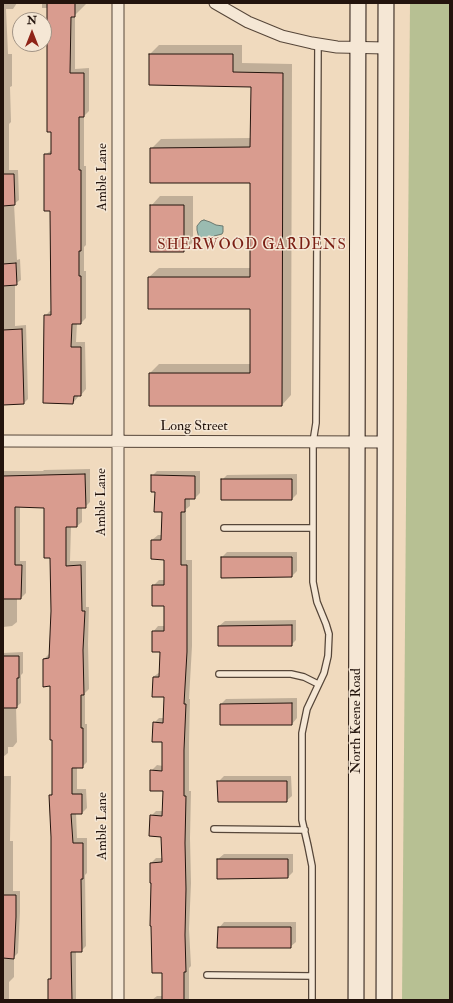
<!DOCTYPE html>
<style>
body{margin:0}
#map{position:relative;width:453px;height:1003px;overflow:hidden;background:#f0dabe;font-family:"IM FELL Double Pica",serif}
canvas{display:block}
.frame{position:absolute;inset:0;border:4px solid #23140d;pointer-events:none}
.north{position:absolute;left:12px;top:12px;width:40px;height:40px;box-sizing:border-box;background:#f5e7d5;border:1px solid #a19385;border-radius:50%;rotate:0deg;font-size:11px;font-weight:700;line-height:16px;text-align:center;color:#23140d}
.north::after{content:'';display:block;margin:auto;width:14px;height:18px;background:#8f2418;clip-path:polygon(50% 0,100% 100%,50% 72%,0 100%)}
</style>
<div id="map">
<canvas width="453" height="1003"></canvas>
<div class="frame"></div>
<div class="north">N</div>
</div>
<script>
const ctx = document.querySelector('canvas').getContext('2d');
ctx.lineJoin = 'round';
function paint(path, color) {
  ctx.fillStyle = color;
  ctx.fill(path, 'evenodd');
}
function toPath(rows) {
  const path = new Path2D();
  for (const r of rows) {
    path.moveTo(r[0], r[1]);
    for (let i = 2; i < r.length; i += 2) path.lineTo(r[i], r[i + 1]);
  }
  return path;
}
function strokePath(path, color, width, dash) {
  ctx.strokeStyle = color;
  ctx.lineWidth = width;
  ctx.lineCap = dash ? 'butt' : 'round';
  ctx.setLineDash(dash || []);
  ctx.stroke(path);
}
function label(font, color, halo, rows, align = 'center') {
  ctx.font = font + ' "IM FELL Double Pica",serif';
  ctx.lineWidth = 3;
  ctx.setLineDash([]);
  ctx.textBaseline = 'middle';
  ctx.strokeStyle = halo;
  ctx.fillStyle = color;
  for (const [text, x, y, turn = 0] of rows) {
    ctx.save();
    ctx.translate(x, y);
    ctx.rotate((+turn || 0) * Math.PI / 180);
    ctx.textAlign = isNaN(turn) ? turn : align;
    if (halo) ctx.strokeText(text, 0, 0);
    ctx.fillText(text, 0, 0);
    ctx.restore();
  }
}
paint(toPath([
 [410,3,450,3,450,1000,402,1000]
]), '#b7c093');
const water = toPath([
 [204,220,210,222,216,225,223,226,223,232,222,234,214,236,210,240,206,240,199,238,197,230,197,226,201,221,204,220]
]);
paint(water, '#9abbb1');
strokePath(water, '#6a786f', 1);
paint(toPath([
 [3,3,17,3,13,9,6,9,8,54,12,54,12,86,10,87,11,122,9,124,9,170,18,170,19,200,14,204,17,260,20,259,21,280,15,284,15,326,26,325,28,399,24,403,3,404],
 [42,3,87,3,75,15,75,69,89,68,89,111,84,116,84,166,86,166,86,245,84,247,84,271,86,271,86,318,81,323,77,323,76,342,85,342,86,389,81,395,78,395,78,397,73,403,45,316,50,311,52,311,51,210,45,155,52,150,48,8,42,8],
 [159,45,242,45,242,63,292,64,291,395,282,405,150,373,159,364,251,364,251,308,149,277,159,268,251,268,251,182,151,149,161,139,251,138,252,86,150,84,150,54],
 [160,196,193,196,193,242,184,251,151,206],
 [90,469,90,502,85,507,82,507,82,522,77,526,71,526,70,561,86,561,86,607,89,607,88,644,89,689,85,693,85,724,87,724,87,762,82,767,77,767,77,789,86,789,87,808,82,813,76,813,77,838,87,838,87,873,85,875,86,946,81,951,76,951,76,1000,49,1000,49,979,52,977,52,837,50,795,53,792,53,739,51,685,44,659,49,654,51,654,52,611,51,557,45,507,20,506,20,561,26,561,26,593,21,598,17,598,17,622,12,626,3,627,3,471,43,471,44,470],
 [157,471,200,471,200,493,195,498,190,498,190,506,186,509,186,560,192,560,192,646,189,699,190,699,189,744,189,791,191,791,190,838,191,883,189,929,191,966,189,968,189,1000,152,1000,157,996,163,996,163,972,151,863,156,858,163,858,162,836,151,816,156,811,163,811,164,790,151,771,157,765,163,766,163,741,154,723,159,718,164,718,165,696,153,677,160,672,161,651,153,632,158,626,165,626,165,605,153,586,159,580,165,580,165,559,152,540,158,535,163,535,163,511,156,491,152,476],
 [297,474,297,494,292,499,222,480,227,475],
 [227,552,297,552,297,571,292,576,222,557],
 [296,620,296,640,291,645,219,645,219,626,225,621],
 [23,652,23,673,21,675,21,703,16,707,17,742,13,747,8,747,8,753,3,757,3,653],
 [297,698,297,718,292,724,221,724,221,704,226,699],
 [3,776,11,776,10,841,13,841,13,891,20,891,20,912,18,953,14,957,14,977,9,982,9,1000,3,1000],
 [224,776,291,776,292,796,286,801,218,782],
 [224,854,293,854,293,872,288,877,218,859],
 [224,922,296,922,296,942,290,947,219,928],
 [224,999,268,1000,224,1000]
]), '#0003');
const building = toPath([
 [47,3,75,3,75,17,71,17,70,73,84,73,84,117,79,117,79,170,81,170,81,251,79,251,79,276,81,276,81,324,72,324,71,347,81,347,81,396,74,396,73,404,43,403,44,315,51,315,50,211,44,211,44,154,51,154,51,132,47,132,47,3],
 [149,54,233,54,233,72,283,73,282,406,149,406,149,373,250,373,250,309,148,309,148,277,250,277,250,183,150,183,150,148,250,147,251,87,149,85,149,54],
 [3,174,14,174,15,205,3,206,3,174],
 [150,205,184,205,184,252,150,252,150,205],
 [16,263,17,285,3,286,3,264,16,263],
 [22,329,24,404,3,405,3,330,22,329],
 [85,474,86,508,77,508,77,527,66,527,66,566,81,565,82,611,85,611,83,650,84,695,81,695,81,728,83,728,83,768,72,768,72,794,82,794,82,814,71,814,73,843,83,843,83,879,81,879,82,952,71,952,72,1000,48,1000,48,979,51,979,51,837,49,795,52,795,52,740,50,740,50,686,43,687,43,659,49,658,51,611,50,558,44,558,44,508,15,507,15,565,22,565,21,599,3,599,3,476,85,474],
 [151,475,195,476,195,499,185,499,185,512,181,512,181,565,187,565,187,652,184,704,186,704,184,750,184,796,186,796,185,843,186,889,185,935,186,972,184,972,184,1000,162,1000,162,973,152,973,151,926,150,926,151,883,150,883,150,863,162,862,161,837,149,836,150,815,162,816,163,791,150,791,150,770,162,771,162,742,152,742,153,722,163,723,164,697,152,697,153,677,159,677,160,652,152,652,152,631,164,631,164,606,152,606,152,585,164,585,164,560,151,559,151,540,161,540,162,512,154,512,155,492,151,492,151,475],
 [221,479,292,479,292,500,221,500,221,479],
 [221,557,292,557,292,577,221,578,221,557],
 [292,625,292,646,218,646,218,626,292,625],
 [3,656,19,656,19,678,17,678,17,708,3,708,3,656],
 [292,703,292,725,220,725,220,704,292,703],
 [217,781,287,781,287,802,218,802,217,781],
 [217,859,288,859,288,878,217,879,217,859],
 [3,895,16,895,16,917,14,959,3,958,3,895],
 [218,927,291,927,291,948,217,948,218,927]
]);
paint(building, '#d99c8f');
strokePath(building, '#23140d', 1);
const service = toPath([
 [224,528,313,528],
 [219,674,291,674,304,677,318,684],
 [214,829,305,830],
 [207,975,312,976],
 [312,1000,312,866,308,846,302,820,302,733,307,709,324,673,328,656,329,634,326,624,317,602,313,582,313,442,316,423,318,44]
]);
const minor = toPath([
 [215,3,248,22,282,36,312,43,337,47,386,48],
 [3,441,385,442],
 [118,1000,118,3]
]);
const secondary = toPath([
 [356,1000,358,3],
 [384,1000,386,3]
]);
strokePath(service, '#564639', 8);
strokePath(minor, '#564639', 13);
strokePath(secondary, '#23140d', 17);
strokePath(service, '#f5e7d5', 5.5);
strokePath(minor, '#f5e7d5', 11);
strokePath(secondary, '#f5e7d5', 15);
label('14px', '#23140d', '#f5e7d5', [
 ["Amble Lane",103,177,-90],
 ["Long Street",194,427],
 ["Amble Lane",102,502,-90],
 ["North Keene Road",357,721,-90],
 ["Amble Lane",103,826,-90]
]);
ctx.letterSpacing = '1px';
label('15px', '#7a1f14', '#f5e7d5', [
 ["SHERWOOD GARDENS",252,246]
]);
ctx.letterSpacing = '0px';
</script>
